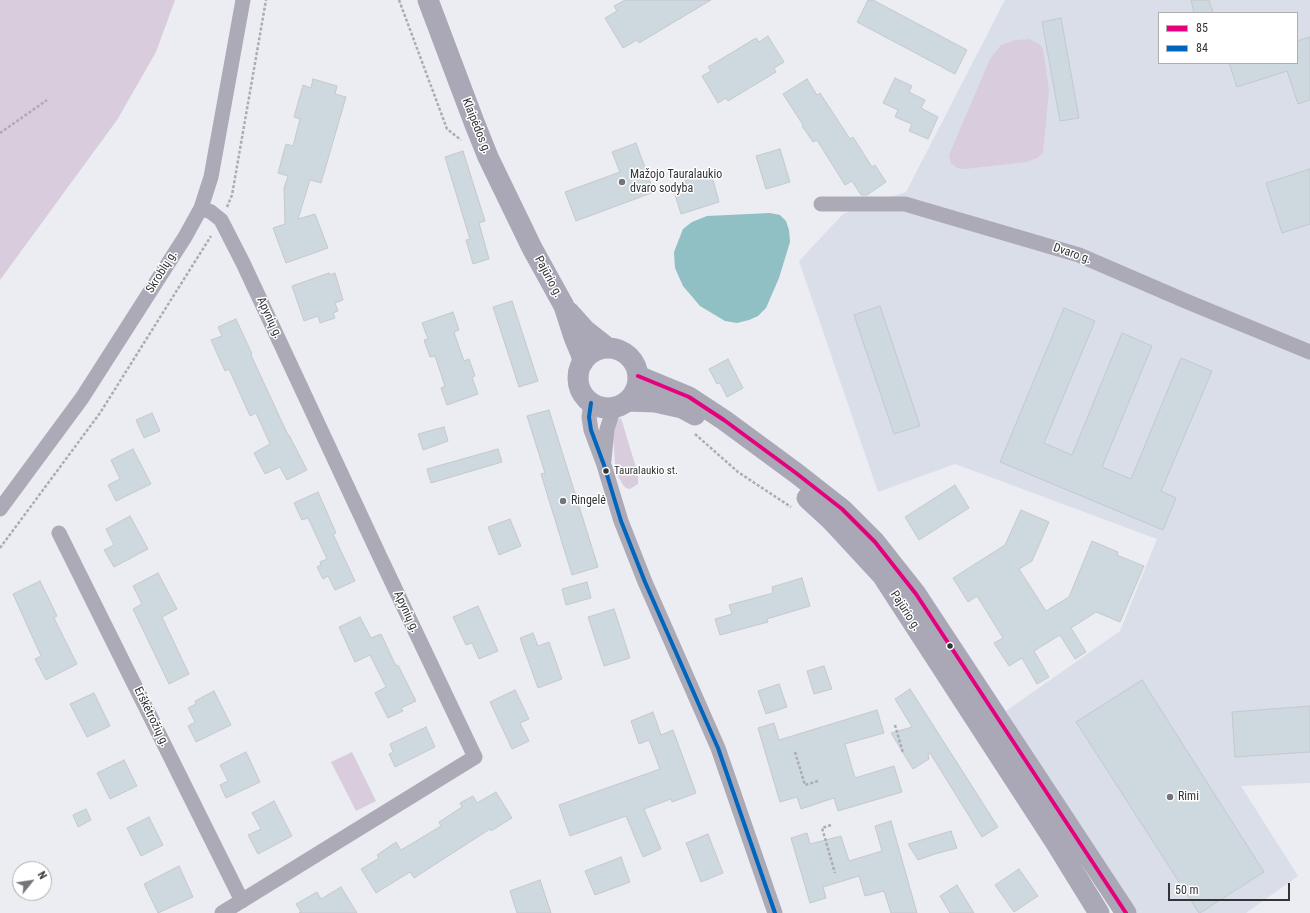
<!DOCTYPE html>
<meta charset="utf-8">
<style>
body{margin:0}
#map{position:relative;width:1310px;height:913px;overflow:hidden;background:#ebedf2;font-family:"Roboto Condensed",sans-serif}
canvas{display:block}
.legend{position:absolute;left:1158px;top:12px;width:140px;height:52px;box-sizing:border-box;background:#fff;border:1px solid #adaeaf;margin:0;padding:5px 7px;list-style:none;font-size:12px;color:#323437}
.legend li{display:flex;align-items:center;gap:8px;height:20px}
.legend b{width:20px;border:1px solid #adaeaf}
.north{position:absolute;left:12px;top:861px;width:40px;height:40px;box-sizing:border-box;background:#fff;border:1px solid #adaeaf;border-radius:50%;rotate:60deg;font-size:11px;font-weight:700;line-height:16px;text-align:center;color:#323437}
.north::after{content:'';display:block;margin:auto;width:14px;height:18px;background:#737578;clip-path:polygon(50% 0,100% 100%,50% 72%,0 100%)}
.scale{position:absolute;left:1168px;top:883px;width:122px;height:18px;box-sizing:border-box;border:2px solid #323437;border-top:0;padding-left:5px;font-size:12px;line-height:14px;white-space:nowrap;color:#323437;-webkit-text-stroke:3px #fff;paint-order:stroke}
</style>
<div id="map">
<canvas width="1310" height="913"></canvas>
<ul class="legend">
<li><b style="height:5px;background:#e5007d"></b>85</li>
<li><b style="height:5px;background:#0065bd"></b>84</li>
</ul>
<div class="north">N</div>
<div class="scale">50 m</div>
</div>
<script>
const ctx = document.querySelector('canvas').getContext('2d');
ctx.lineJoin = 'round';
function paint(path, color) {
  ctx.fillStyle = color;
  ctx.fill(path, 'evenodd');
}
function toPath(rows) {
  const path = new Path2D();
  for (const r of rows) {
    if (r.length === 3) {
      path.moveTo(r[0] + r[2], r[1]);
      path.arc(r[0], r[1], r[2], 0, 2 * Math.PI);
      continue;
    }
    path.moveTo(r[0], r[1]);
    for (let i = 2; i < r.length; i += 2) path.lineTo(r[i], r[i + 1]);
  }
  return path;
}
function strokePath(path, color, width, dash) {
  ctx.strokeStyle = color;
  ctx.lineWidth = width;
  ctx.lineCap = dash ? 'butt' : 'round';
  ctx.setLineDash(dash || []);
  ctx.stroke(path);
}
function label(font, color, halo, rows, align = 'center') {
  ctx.font = font + ' "Roboto Condensed",sans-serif';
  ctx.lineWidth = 3;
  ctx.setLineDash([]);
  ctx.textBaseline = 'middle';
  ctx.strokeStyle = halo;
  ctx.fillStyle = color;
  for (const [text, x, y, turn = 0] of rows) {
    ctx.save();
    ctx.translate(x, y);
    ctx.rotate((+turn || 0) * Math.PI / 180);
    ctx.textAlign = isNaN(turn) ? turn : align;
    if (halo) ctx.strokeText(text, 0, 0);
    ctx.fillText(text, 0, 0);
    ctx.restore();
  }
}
paint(toPath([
 [1005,0,1310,0,1310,783,1241,786,1298,876,1246,913,1136,913,1006,711,1120,631,1157,539,955,464,878,492,799,261,843,214,906,192],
 [1159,13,1297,13,1297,63,1159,63]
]), '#d9dee9');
paint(toPath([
 [0,0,175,0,156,52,117,120,0,280],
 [1029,39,1039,44,1043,49,1049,90,1043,153,1037,158,1027,162,965,169,957,168,951,163,949,155,990,59,1001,45,1016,40],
 [620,418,621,418,638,474,638,484,630,489,626,488,623,485,618,476,615,464,613,435,616,422],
 [352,752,376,801,356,811,331,762]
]), '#d9cddd');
paint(toPath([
 [770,213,780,215,786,221,789,230,790,242,779,278,766,308,758,316,749,320,737,323,725,321,700,306,683,286,675,268,674,252,683,229,692,222,707,216]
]), '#90bfc4');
const building = toPath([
 [625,0,711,0,639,43,637,40,623,48,605,18,617,11,614,6,625,0],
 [868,0,873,0,967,50,955,74,857,22,868,0],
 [1191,0,1209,0,1213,13,1194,13,1191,0],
 [1061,18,1079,118,1060,121,1042,22,1061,18],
 [768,36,784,62,774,68,776,72,728,101,726,98,718,103,702,76,711,71,708,67,756,38,759,42,768,36],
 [1310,37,1310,100,1298,104,1287,71,1237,87,1229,63,1297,63,1297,41,1310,37],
 [895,78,912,86,909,92,925,100,921,108,938,117,928,139,909,131,912,124,895,117,898,110,883,103,895,78],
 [313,79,337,86,335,94,346,97,321,183,310,180,298,219,315,214,328,248,286,263,273,228,285,224,284,188,288,176,278,173,286,144,293,146,300,119,294,117,303,85,311,88,313,79],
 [807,79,817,95,820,93,850,139,853,137,872,167,875,165,886,182,867,195,861,195,852,181,845,185,817,140,813,142,802,126,803,125,783,94,807,79],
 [636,143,654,192,576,221,565,192,620,172,612,152,636,143],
 [780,149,790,182,766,189,756,156,780,149],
 [463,151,485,221,479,223,489,259,473,264,466,240,470,239,445,157,463,151],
 [710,169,719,202,681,214,673,188,686,184,683,176,710,169],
 [1310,169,1310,224,1282,233,1266,183,1310,169],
 [329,273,330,275,335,273,343,300,335,303,338,311,333,313,335,318,320,323,318,316,304,321,292,286,329,273],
 [512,301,538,381,519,387,493,307,512,301],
 [880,306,920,426,894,434,854,315,880,306],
 [1064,308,1095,321,1044,443,1072,455,1122,333,1152,346,1102,467,1131,479,1181,358,1212,371,1161,491,1176,498,1163,530,1000,462,1064,308],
 [453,312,459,330,454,332,464,361,469,359,475,376,472,377,478,394,447,405,441,388,445,386,435,356,430,357,424,340,428,339,422,323,453,312],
 [236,319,252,354,251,355,288,435,289,435,307,470,287,480,280,467,265,474,254,453,270,444,256,413,250,416,229,369,225,371,211,340,222,336,218,327,236,319],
 [728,359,743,388,727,397,720,383,717,384,709,369,728,359],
 [549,410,598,567,572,575,541,474,545,473,527,416,549,410],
 [152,413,160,431,144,438,136,420,152,413],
 [444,427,448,441,423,450,418,434,444,427],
 [133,449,151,484,116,501,108,485,120,479,111,460,133,449],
 [498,449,502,462,431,483,427,469,498,449],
 [955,485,969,508,919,540,905,517,955,485],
 [318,492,336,533,333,534,355,581,335,590,328,576,323,579,317,567,321,565,320,562,327,559,308,518,302,520,294,503,318,492],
 [1021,510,1049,522,1032,561,1019,569,1046,611,1069,597,1092,541,1118,552,1117,555,1144,566,1120,622,1096,612,1071,628,1086,652,1075,659,1060,635,1034,651,1049,677,1037,684,1022,658,1009,666,994,643,1003,638,977,596,968,602,953,578,1005,545,1021,510],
 [130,516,148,549,114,567,104,550,114,545,106,529,130,516],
 [510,519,521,546,499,555,488,527,510,519],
 [158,573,177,609,162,617,189,674,169,684,133,609,142,604,133,586,158,573],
 [802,578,810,606,767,619,768,622,720,635,715,619,732,614,729,605,773,593,772,587,802,578],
 [40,581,57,616,54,618,77,664,46,680,35,659,41,656,13,594,40,581],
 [587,582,591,598,566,605,562,589,587,582],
 [478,606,498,651,479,659,472,643,466,645,453,617,478,606],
 [614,609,630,658,604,666,588,617,614,609],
 [360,617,371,638,381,634,396,666,398,665,416,701,401,708,403,711,388,718,375,693,386,687,370,655,355,662,339,627,360,617],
 [533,633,538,646,549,642,562,679,538,688,520,638,533,633],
 [824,666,832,689,814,694,807,671,824,666],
 [1142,680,1264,872,1200,913,1199,913,1076,722,1142,680],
 [779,684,787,707,766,714,758,691,779,684],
 [910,689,998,827,982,837,930,753,928,754,929,759,913,769,891,733,912,727,895,699,910,689],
 [515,690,529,719,520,723,529,741,512,749,490,702,515,690],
 [214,691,231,725,196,742,188,726,195,722,188,708,196,704,195,701,214,691],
 [94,693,110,726,87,737,70,704,94,693],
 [1310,706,1310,752,1235,757,1232,712,1310,706],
 [877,710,884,733,845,744,855,778,894,766,902,792,838,811,834,798,801,809,797,797,780,802,758,728,774,723,779,740,877,710],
 [653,712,661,735,673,730,696,793,672,802,671,799,644,809,661,849,643,857,626,816,570,836,559,805,660,769,649,740,639,744,631,721,653,712],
 [426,727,435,747,395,767,389,754,393,752,390,744,426,727],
 [246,752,260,782,226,798,220,785,228,781,220,765,246,752],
 [124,760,137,786,110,799,97,773,124,760],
 [496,792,512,818,491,831,490,829,414,878,410,872,376,893,361,869,379,858,377,855,396,842,401,850,441,826,439,822,462,807,460,803,473,796,477,803,496,792],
 [274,801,292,836,258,854,248,835,261,829,252,813,274,801],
 [86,809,91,820,78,827,73,815,86,809],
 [149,817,163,845,141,856,127,828,149,817],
 [891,821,917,913,891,913,884,891,865,896,859,876,823,887,826,898,810,903,791,838,807,833,810,844,841,836,849,861,882,851,875,826,891,821],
 [951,831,957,848,935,854,918,860,908,844,951,831],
 [708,834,723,873,701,882,686,843,708,834],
 [621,857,630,882,595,895,585,871,621,857],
 [179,866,193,897,158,913,144,884,179,866],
 [1019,869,1038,896,1014,912,995,885,1019,869],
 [540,880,551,913,517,913,510,891,540,880],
 [957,885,974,913,950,913,940,896,957,885],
 [341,887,357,913,299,913,301,912,296,904,317,892,321,899,341,887]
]);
paint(building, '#cdd8df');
strokePath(building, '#c6c8cb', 1);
strokePath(toPath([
 [399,0,447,129,461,140],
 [0,133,47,100],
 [227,207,232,195,266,0],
 [695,434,738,472,791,507],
 [0,548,100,413,211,236],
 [895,725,903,753],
 [795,752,805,785,818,781],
 [831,825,822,828,835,873]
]), '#adacb6', 2.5, [3, 2]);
strokePath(toPath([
 [821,204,905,204,1079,255,1188,302,1310,352],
 [201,208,211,212,221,220,243,263,380,557,475,757,222,913],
 [591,403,589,417,591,430,604,465,621,521,645,582,718,748,775,913],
 [604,460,607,429,614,408],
 [0,509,82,398,185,237,201,208,211,177,243,0],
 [59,533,242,901]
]), '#abaab6', 15);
strokePath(toPath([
 [428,0,474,122,488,157,532,248,564,306,574,337,581,354,583,362],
 [569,312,585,330,608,348],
 [608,378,30],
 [638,376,689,397,724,420,796,473,842,509,875,542,916,594,1126,913],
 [628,401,655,402,682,408,695,415],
 [807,498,832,521,882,575,1054,840,1099,913]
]), '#aaa8b6', 21);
strokePath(toPath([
 [638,376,689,397,724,420,796,473,842,509,875,542,916,594,1126,913]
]), '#e5007d', 4);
strokePath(toPath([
 [591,403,589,417,591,430,604,465,621,521,645,582,718,748,775,913]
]), '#0065bd', 4);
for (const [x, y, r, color] of [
 [622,182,4,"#737578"],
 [606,471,3.5,"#323437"],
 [563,501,4,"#737578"],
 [950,646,3.5,"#323437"],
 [1170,797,4,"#737578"]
]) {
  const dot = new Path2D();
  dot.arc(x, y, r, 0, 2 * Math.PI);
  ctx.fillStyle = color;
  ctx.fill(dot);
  strokePath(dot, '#fff', 1.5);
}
label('11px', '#323437', '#fff', [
 ["Tauralaukio st.",614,471]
], 'left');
label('12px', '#323437', '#fff', [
 ["Klaipėdos g.",476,126,68],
 ["Dvaro g.",1072,254,19],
 ["Skroblų g.",162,272,-58],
 ["Pajūrio g.",548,277,62],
 ["Apynių g.",269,318,65],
 ["Pajūrio g.",905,611,57],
 ["Apynių g.",406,612,65],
 ["Erškėtrožių g.",151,717,64]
]);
label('12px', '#323437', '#fff', [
 ["Mažojo Tauralaukio",630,175],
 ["dvaro sodyba",630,189],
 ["Ringelė",571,501],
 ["Rimi",1178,797]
], 'left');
</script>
